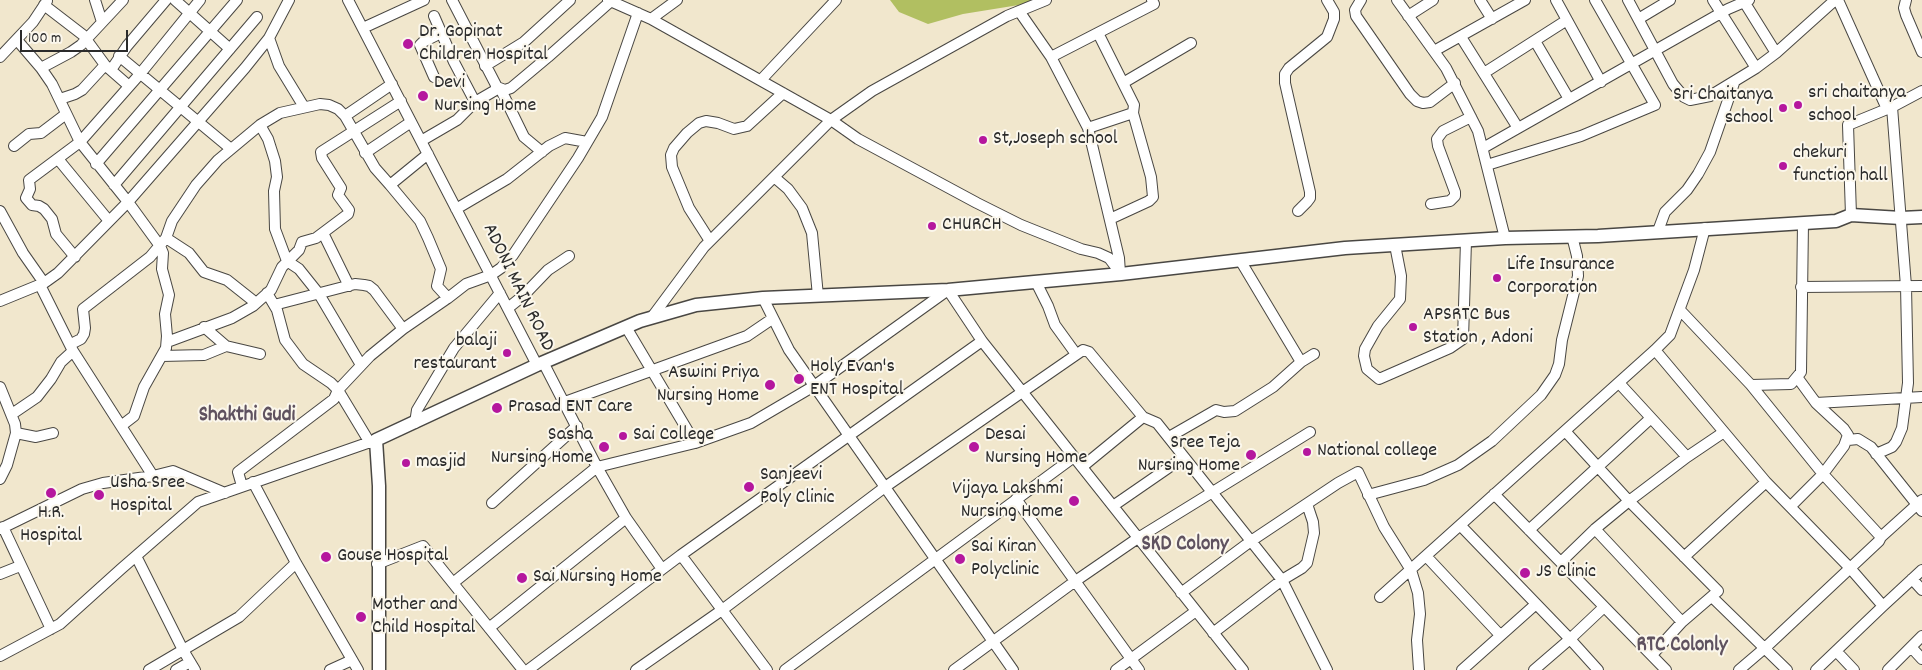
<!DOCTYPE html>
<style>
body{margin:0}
#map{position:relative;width:1922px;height:670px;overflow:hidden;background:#f1e7cd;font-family:Dekko,sans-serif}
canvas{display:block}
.scale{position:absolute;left:20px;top:30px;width:108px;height:22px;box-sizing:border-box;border:2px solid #2b2b2b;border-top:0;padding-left:6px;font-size:15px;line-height:18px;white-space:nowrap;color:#2b2b2b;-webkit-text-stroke:4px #fbf7ec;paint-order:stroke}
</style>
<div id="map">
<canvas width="1922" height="670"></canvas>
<div class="scale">100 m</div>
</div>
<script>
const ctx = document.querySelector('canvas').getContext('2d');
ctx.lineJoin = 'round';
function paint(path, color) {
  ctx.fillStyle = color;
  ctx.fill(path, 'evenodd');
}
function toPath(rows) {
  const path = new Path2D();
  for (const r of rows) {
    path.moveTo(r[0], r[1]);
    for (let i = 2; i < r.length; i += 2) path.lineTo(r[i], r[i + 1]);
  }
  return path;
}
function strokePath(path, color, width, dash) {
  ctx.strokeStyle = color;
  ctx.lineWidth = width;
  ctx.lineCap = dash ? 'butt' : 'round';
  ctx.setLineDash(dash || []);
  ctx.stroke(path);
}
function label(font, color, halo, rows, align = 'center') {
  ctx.font = font + ' Dekko,sans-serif';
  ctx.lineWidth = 4;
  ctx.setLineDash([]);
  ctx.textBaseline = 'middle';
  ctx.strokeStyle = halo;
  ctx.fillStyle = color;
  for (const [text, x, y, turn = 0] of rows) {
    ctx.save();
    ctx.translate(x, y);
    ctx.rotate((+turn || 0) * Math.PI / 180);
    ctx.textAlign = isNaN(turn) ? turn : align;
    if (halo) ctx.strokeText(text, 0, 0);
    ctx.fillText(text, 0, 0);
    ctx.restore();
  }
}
paint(toPath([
 [890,0,1036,0,1025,4,963,14,928,24,899,12]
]), '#b1bf61');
const minor = toPath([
 [95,0,102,22],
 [175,0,230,49],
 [348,0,537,365],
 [608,0,651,19,831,120,858,139,977,203,1021,225,1081,249,1098,253,1109,258,1121,274],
 [1361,0,1355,10,1356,16,1410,94,1417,101,1423,103,1430,102,1455,83],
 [1397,0,1446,68,1478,131,1505,238],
 [1480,0,1492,19],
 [1556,0,1601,82],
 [1628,0,1673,84,1684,97,1690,100,1710,96,1756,68,1776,53,1835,0],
 [1713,0,1756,68],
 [1743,0,1776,53],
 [1838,0,1887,109],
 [1906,0,1904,8,1906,15,1922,52],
 [44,5,83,35,105,65,129,86],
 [1019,11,1051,57,1154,4,1152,0],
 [434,16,454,62,475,102],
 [1408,16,1433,0],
 [1640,18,1670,0],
 [651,19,677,0],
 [363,28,424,0],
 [1098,33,1134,105,1133,113,1088,128,1119,258,1120,273],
 [1461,37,1518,128],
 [269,38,279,66,304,107],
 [17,40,41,68,52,84,80,142,128,202,160,246,163,253,162,269,169,295,165,314,167,336,166,348,144,387,134,416,121,426],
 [1535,41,1569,99],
 [1434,51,1525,0],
 [119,56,231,149],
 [0,57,33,22,47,1],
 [1051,57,1088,128],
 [485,66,524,42,570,0],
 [41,68,71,52,81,45,123,0],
 [111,70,127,46,166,0],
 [1484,73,1567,20],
 [434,77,420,45,423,42,441,33],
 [761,80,836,0],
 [1123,83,1191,43],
 [497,87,505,90,511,88,548,57,611,1],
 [501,90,524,137,542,152],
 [60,99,75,94,82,90,105,65],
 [345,116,392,84],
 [260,125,268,139,275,161,277,177,274,191,275,229,287,261,299,269,319,294,361,365],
 [421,141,457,120,475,102,494,91,497,87,452,0],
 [14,146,29,134,41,133,66,114],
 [1483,148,1728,9,1749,0],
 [365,153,411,122],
 [58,159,109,221],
 [96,164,237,0],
 [1487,165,1581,136,1655,105,1595,0],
 [774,177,788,189,802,208,812,233,818,296],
 [114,185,257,17],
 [390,185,420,221,428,238,441,269,437,286,448,298,466,284,491,275,501,268,513,255,578,158,602,117,638,13],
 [1431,204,1450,201,1455,196,1455,192,1438,146,1437,139,1443,131,1471,117],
 [456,209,507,179,549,146,565,138,587,142],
 [0,211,23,253,44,283],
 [1298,211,1307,202,1310,198,1310,192,1285,83,1285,74,1289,68,1327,37,1334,19,1334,12,1327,0],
 [1851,215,1848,125,1892,107,1922,91],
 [1110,219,1149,201,1153,197,1151,177,1133,113],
 [1658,231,1665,212,1687,190,1698,174,1710,152,1734,83],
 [323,233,349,286],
 [166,238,189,253,204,272,227,280,256,303],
 [710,241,689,208,672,167,671,155,674,148,687,133,699,123,706,121,718,123,734,129,747,126,783,93],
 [1395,245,1401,276,1400,299,1378,326,1365,349,1364,356,1367,369,1379,379,1450,348,1463,339,1466,241],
 [75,257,56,234,52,219,44,209,39,206,32,205,26,198,30,189,29,180,80,142,140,74,200,0],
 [1036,282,1048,306,1055,325,1076,354],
 [40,285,73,351,153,476],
 [1801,287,1922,286],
 [267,293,277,310,285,340,303,364,331,383,338,390,370,443],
 [763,298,789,350,1013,670],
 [0,301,44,283,58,273,128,202,245,68,269,38,289,0],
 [274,305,355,284,364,285,369,286,374,290,403,329],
 [508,308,523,296,548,270,569,256],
 [1680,310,1751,385,1791,384,1801,372,1803,223],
 [652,317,704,247,831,120,872,91,1007,16,1046,0],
 [204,327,226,346,260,354],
 [626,327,695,443],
 [167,342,232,318,253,306,271,290,282,267,299,250,302,242,316,238,348,214,349,210,338,195,341,188,322,158,321,152,401,101],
 [71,344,81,339,84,334,85,328,83,309,150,257,166,238,172,221,196,185,218,160,260,125,280,113,320,104,329,105,338,109,345,116,375,168,390,185,428,154],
 [162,356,204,355,226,346],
 [543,362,597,467,695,443,751,423,814,386,948,290,982,341,1243,670],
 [1301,362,1314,354],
 [1619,383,1687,457],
 [1751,385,1823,474,1881,537],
 [0,387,15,424,16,433,7,465,0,479],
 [565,402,747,336,772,319],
 [1816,403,1922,397],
 [12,414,37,397,51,379,61,362,73,351],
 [415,423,417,410,454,348,500,293],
 [1565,431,1629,501,1718,591,1682,622,1595,529],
 [16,433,36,437,53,433],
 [1169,437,1216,410,1224,412,1235,411,1273,387,1301,362,1240,260],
 [1848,440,1858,439,1871,447,1922,511],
 [1876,454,1892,447,1896,442,1902,428,1908,383,1906,286,1892,107],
 [1082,467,1143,417],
 [253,482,296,563,358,670],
 [1766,482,1850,568,1883,606],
 [242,486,238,472,334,399,338,390,370,356,403,329,448,298],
 [1494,494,1666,670],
 [1368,495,1424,480,1458,465,1492,441,1541,395,1555,375,1559,364,1562,340,1578,276,1577,256,1572,236],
 [1016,499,1139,670],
 [492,503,577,426],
 [1113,506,1184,457],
 [1791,506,1823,474,1844,446,1848,435,1844,429,1816,403,1797,377],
 [1460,525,1570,639,1604,607],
 [3,527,51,629],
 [0,529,82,489,103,483,153,476,173,471,225,493],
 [1529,530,1651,418],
 [136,556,183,650,195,670],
 [1426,556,1500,635],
 [1684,557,1766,482,1724,432],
 [1561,562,1595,529,1629,501,1687,457,1724,432,1655,350],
 [377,564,423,546,523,670],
 [0,574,20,566],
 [1912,579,1922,590],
 [453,583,597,467,626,518,662,569],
 [1181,593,1251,541,1338,483,1358,472,1384,527,1411,570,1418,593,1420,614,1417,640,1419,670],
 [1380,597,1655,350,1670,335,1694,270,1705,228],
 [1712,597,1787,670],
 [489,628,626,518],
 [1213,633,1282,580,1302,568,1307,563,1314,533,1313,522,1307,504],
 [1911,647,1922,659],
 [1837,652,1854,670],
 [1652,655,1682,622],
 [0,656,60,624,121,569,198,502,376,440],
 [149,670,239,617,296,563],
 [176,670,190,662],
 [330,670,352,660],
 [528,670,681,555],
 [636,670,722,610,885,487,1083,350,1089,352,1143,417,1157,423,1282,580,1327,670],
 [767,670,681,555,982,341],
 [785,670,1074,457],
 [954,670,1074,582,1138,538,1310,432],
 [1116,670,1196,611],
 [1462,670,1536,604],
 [1534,670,1570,639,1598,670],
 [1739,670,1766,647,1879,541,1881,537,1922,500],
 [1816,670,1883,606,1922,570],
 [1888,670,1922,636]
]);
const major = toPath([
 [379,670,379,486,376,440,537,365,640,321,696,305,763,298,948,290,1121,274,1345,248,1505,238,1598,236,1836,221,1851,215,1901,218,1922,217]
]);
strokePath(minor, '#494743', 12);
strokePath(major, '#494743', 15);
strokePath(minor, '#fff', 10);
strokePath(major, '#fff', 12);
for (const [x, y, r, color] of [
 [408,44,6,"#b5179e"],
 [423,96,6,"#b5179e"],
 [1798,105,5,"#b5179e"],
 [1783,108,5,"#b5179e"],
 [983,140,5,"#b5179e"],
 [1783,166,5,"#b5179e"],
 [932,226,5,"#b5179e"],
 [1497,278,5,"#b5179e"],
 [1413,327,5,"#b5179e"],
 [507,353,5,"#b5179e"],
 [799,379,6,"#b5179e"],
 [770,385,6,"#b5179e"],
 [497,408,6,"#b5179e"],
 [623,436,5,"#b5179e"],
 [604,447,6,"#b5179e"],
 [974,447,6,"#b5179e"],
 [1307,452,5,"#b5179e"],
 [1251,455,6,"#b5179e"],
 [406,463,5,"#b5179e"],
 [749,487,6,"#b5179e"],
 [51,493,6,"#b5179e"],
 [99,495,6,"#b5179e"],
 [1074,501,6,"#b5179e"],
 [326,557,6,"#b5179e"],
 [960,559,6,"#b5179e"],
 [1525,573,6,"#b5179e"],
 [522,578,6,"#b5179e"],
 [361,617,6,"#b5179e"]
]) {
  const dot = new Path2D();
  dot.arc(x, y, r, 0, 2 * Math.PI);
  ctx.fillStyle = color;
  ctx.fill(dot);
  strokePath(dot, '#fbf7ec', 2);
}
label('20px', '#2b2b2b', '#fbf7ec', [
 ["Dr. Gopinat",419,33],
 ["Children Hospital",419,56],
 ["Devi",434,84],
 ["Nursing Home",434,107],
 ["sri chaitanya",1808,94],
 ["school",1808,117],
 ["Sri Chaitanya",1773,96,"right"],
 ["school",1773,119,"right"],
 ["St,Joseph school",993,140],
 ["chekuri",1793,154],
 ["function hall",1793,177],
 ["CHURCH",942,226],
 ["Life Insurance",1507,266],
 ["Corporation",1507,289],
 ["APSRTC Bus",1423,316],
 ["Station , Adoni",1423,339],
 ["balaji",497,342,"right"],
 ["restaurant",497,365,"right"],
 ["Holy Evan's",810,368],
 ["ENT Hospital",810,391],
 ["Aswini Priya",759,374,"right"],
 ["Nursing Home",759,397,"right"],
 ["Prasad ENT Care",508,408],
 ["Sasha",593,436,"right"],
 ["Nursing Home",593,459,"right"],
 ["Sai College",633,436],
 ["Desai",985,436],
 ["Nursing Home",985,459],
 ["Sree Teja",1240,444,"right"],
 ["Nursing Home",1240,467,"right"],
 ["National college",1317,452],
 ["masjid",416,463],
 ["Sanjeevi",760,476],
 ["Poly Clinic",760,499],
 ["Usha Sree",110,484],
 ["Hospital",110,507],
 ["Vijaya Lakshmi",1063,490,"right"],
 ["Nursing Home",1063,513,"right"],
 ["H.R.",51,514,"center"],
 ["Hospital",51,537,"center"],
 ["Sai Kiran",971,548],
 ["Polyclinic",971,571],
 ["Gouse Hospital",337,557],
 ["JS Clinic",1536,573],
 ["Sai Nursing Home",533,578],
 ["Mother and",372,606],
 ["Child Hospital",372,629]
], 'left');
label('20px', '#2b2b2b', '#fbf7ec', [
 ["ADONI MAIN ROAD",517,288,64]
]);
label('bold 21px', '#5f525f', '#fbf7ec', [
 ["Shakthi Gudi",247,417],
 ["SKD Colony",1185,546],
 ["RTC Colonly",1682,647]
]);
</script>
